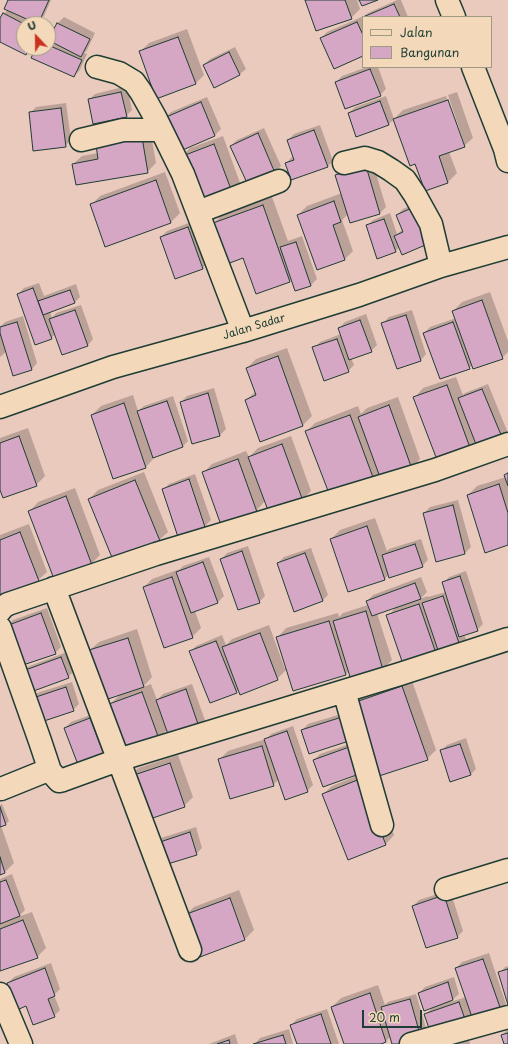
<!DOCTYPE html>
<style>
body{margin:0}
#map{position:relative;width:508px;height:1044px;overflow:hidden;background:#eacabd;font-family:"Playpen Sans",sans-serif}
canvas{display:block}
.legend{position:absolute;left:362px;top:16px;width:130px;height:52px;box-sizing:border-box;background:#f3d9ba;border:1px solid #9e9b84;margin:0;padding:5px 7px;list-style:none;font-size:12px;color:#1f3d34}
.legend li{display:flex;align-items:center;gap:8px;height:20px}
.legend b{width:20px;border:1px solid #9e9b84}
.north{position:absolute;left:16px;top:16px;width:40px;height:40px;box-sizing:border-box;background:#f3d9ba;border:1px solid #9e9b84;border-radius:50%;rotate:338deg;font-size:11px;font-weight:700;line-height:16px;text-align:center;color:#1f3d34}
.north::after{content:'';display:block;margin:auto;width:14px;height:18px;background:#c8321e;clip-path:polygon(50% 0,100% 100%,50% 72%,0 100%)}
.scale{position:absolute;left:362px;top:1010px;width:60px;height:18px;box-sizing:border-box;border:2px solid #1f3d34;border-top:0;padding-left:5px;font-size:12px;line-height:14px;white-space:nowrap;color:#1f3d34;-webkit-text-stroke:3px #f3d9ba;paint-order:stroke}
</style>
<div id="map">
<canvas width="508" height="1044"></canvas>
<ul class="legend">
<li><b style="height:5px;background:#f3d9ba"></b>Jalan</li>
<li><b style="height:11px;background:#d6a6c5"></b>Bangunan</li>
</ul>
<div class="north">U</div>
<div class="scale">20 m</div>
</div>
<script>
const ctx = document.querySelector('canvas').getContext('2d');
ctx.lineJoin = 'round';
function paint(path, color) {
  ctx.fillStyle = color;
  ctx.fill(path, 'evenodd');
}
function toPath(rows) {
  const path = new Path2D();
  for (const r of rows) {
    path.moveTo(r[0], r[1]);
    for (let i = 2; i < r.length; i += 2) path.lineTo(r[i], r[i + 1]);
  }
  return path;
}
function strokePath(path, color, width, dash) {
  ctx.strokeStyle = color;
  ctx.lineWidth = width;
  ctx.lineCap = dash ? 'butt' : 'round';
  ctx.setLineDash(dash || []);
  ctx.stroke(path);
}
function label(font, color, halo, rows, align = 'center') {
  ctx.font = font + ' "Playpen Sans",sans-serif';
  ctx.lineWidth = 4;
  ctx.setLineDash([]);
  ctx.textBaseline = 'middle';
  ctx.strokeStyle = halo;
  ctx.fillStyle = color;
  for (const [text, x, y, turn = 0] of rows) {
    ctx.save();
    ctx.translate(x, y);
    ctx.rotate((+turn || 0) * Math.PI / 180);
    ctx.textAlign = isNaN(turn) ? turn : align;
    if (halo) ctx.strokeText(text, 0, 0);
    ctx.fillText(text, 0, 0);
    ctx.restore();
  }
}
paint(toPath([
 [9,0,51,0,44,16,38,22,42,24,24,24,24,48,32,48,26,54,0,41,0,21,4,14,8,9],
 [306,0,357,0,360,9,351,18],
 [397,0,401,0,408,17,363,17,363,54,321,38,327,32,364,16,368,13],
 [64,17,95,33,87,50,84,53,87,54,80,70,74,76,37,48,48,48,48,37,50,38,58,23],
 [187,29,204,75,195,84,140,52,149,43],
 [235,47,246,69,240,74,214,87,204,65,210,59],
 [367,67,378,67,386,89,380,95,336,82,342,76],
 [127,86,132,110,126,116,89,100,95,94],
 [457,92,473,138,464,146,449,152,457,173,448,182,425,190,416,163,394,119,403,110,446,96,462,143,464,143,448,95],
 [386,96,394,119,388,125,349,113,355,107],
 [207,97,221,129,215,135,179,150,165,118,171,112],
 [66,103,71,140,65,146,30,113,36,107],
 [320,125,333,161,327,167,286,163,292,157,294,157,288,140,294,134],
 [264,128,281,166,275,172,231,146,237,140],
 [150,129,156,163,147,172,73,164,82,156,98,153],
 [223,136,240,183,231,191,181,157,190,148],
 [372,160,386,207,380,213,350,222,348,214,342,220,353,251,345,259,298,215,307,206,342,193,336,175,342,169],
 [165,172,180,213,171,222,106,246,91,205,100,196],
 [272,197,288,241,302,236,317,279,311,285,296,290,292,278,290,281,256,292,244,257,214,223,222,215],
 [420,202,400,247,395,251,367,226,373,220,390,213,397,234,403,229,397,215,403,209],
 [194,221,208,262,203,268,176,277,161,237,167,231],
 [39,283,44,296,76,284,80,297,74,303,50,311,52,318,56,313,81,305,93,339,88,345,56,334,51,338,18,294,24,288],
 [490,292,508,341,508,352,502,358,472,365,469,368,424,333,430,327,456,318,453,311,462,302],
 [412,310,426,354,421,360,383,323,389,317],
 [366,314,377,345,371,351,351,358,354,365,348,371,314,348,320,342,341,334,339,328,345,322],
 [23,316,37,363,32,369,7,351,0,357,0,335,1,334,0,327,5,322],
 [287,348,312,416,303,425,260,440,246,400,256,391,247,368,256,359],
 [456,377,463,395,465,393,488,384,508,433,508,436,472,452,415,397,423,388],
 [214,388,226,429,220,435,193,443,181,402,187,396],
 [133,395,138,411,144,406,173,396,188,441,182,447,154,456,154,458,146,467,92,415,101,406],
 [398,397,420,459,412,468,379,473,373,479,306,432,315,423,358,406,361,414,367,408],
 [28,428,45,476,36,485,0,487,0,438],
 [291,436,311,491,302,500,265,501,256,511,204,472,212,464,246,451,249,457,258,448],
 [144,472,168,532,159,540,89,499,98,490],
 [508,472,508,544,468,495,477,486,506,477,505,475],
 [195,474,211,520,205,526,179,535,163,490,169,484],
 [75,488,100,555,91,564,30,511,38,502],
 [458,500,471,547,465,553,424,513,430,507],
 [375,518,387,551,389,549,421,539,428,560,422,566,389,574,385,579,349,591,331,539,340,530],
 [29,524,47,572,38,580,1,595,0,602,0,535],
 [248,546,265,596,259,602,221,559,227,553],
 [311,548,328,595,322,601,278,563,284,557],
 [209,557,224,596,218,602,195,611,201,628,192,637,144,587,152,579,180,569,183,566],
 [466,571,483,624,477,630,464,634,467,642,436,656,388,616,397,606,377,613,392,660,383,669,349,671,345,675,287,669,277,679,239,689,236,692,190,652,196,646,222,635,226,645,232,639,269,625,285,669,287,668,278,637,286,628,338,613,339,617,343,613,368,605,367,601,373,595,421,577,427,592,420,599,428,596,428,597,446,592,443,583,449,577],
 [47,608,61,647,55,653,7,626,13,620],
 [137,629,152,677,143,687,151,684,157,700,163,694,192,684,206,723,200,729,168,729,159,738,110,704,121,694,90,650,99,642],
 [67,652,74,671,68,677,21,673,27,667],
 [411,678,436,750,427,759,355,703,363,694],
 [72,682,79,704,73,710,31,699,37,693],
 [348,712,355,735,302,730,308,724],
 [96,713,111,753,105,759,65,728,71,722],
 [293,726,313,785,307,791,279,779,273,785,220,759,228,751,266,739,271,734],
 [466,738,476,769,470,775,441,751,447,745],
 [358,741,369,771,394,835,386,844,349,858,323,794,332,786,354,777,353,775,314,760,320,754],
 [178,755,193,797,184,806,130,777,138,768],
 [2,804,9,821,6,824,1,826,14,863,5,872,0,874,0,805],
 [196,827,202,848,196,854,156,844,161,838],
 [12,874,25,910,18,917,32,912,46,948,37,957,0,970,0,879],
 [239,890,254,930,245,939,200,956,185,915,194,907],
 [450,890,463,931,457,937,413,906,419,900],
 [489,953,506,1004,500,1009,472,1015,465,1021,426,1014,434,1006,419,993,425,987,454,977,459,994,450,1002,466,997,456,968,462,962],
 [51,963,60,989,54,995,60,1010,54,1016,27,1005,8,983,14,977],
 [508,966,508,1002,499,973,505,967],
 [378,985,385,1005,388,1002,416,994,427,1031,396,1044,393,1044,391,1036,386,1041,378,1044,345,1044,332,1007,341,998],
 [327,1009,339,1044,298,1044,291,1025,297,1019],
 [289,1029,293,1044,255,1044,260,1038],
 [508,1029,508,1044,505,1044,502,1035],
 [235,1034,238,1044,209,1044],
 [468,1036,470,1044,442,1044]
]), '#0003');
const building = toPath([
 [8,0,49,0,38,24,4,9,8,0],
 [305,0,345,0,352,19,316,31,305,0],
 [359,0,378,0,362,6,359,0],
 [394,4,400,17,363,17,394,4],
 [3,13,24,24,24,48,29,48,26,55,0,42,0,18,3,13],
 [357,22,363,35,363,56,334,69,320,38,357,22],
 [57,23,90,39,81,57,48,40,57,23],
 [178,37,196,84,156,99,139,51,178,37],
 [48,45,82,60,74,77,31,58,36,48,48,48,48,45],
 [229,52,240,75,214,88,203,65,229,52],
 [370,69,381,96,345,109,335,82,370,69],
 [121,92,127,117,93,124,88,99,121,92],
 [448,100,465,147,439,156,448,183,425,191,415,164,410,166,393,119,448,100],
 [380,101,389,125,356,137,348,113,380,101],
 [201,102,215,136,178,152,164,118,201,102],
 [61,108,66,147,33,151,29,112,61,108],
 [314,130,328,167,291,180,285,163,294,160,287,140,314,130],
 [258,133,275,173,248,185,230,146,258,133],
 [142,137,148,173,76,185,72,164,98,159,96,145,142,137],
 [214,144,232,192,198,205,180,157,214,144],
 [366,166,380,214,350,223,335,175,366,166],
 [156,180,171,223,105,247,90,204,156,180],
 [334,201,341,222,333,225,345,260,317,270,297,215,334,201],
 [263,205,290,282,256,294,243,258,227,264,213,223,263,205],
 [414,207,430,243,402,255,394,236,403,232,396,215,414,207],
 [384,219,396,252,377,259,366,225,384,219],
 [188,227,203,269,175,279,160,237,188,227],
 [296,242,311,286,295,291,280,247,296,242],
 [33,288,52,339,35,345,17,294,33,288],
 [70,290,75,303,43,315,38,301,70,290],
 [482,300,503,359,473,369,452,311,482,300],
 [75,310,88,346,62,355,49,319,75,310],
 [406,315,421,361,397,369,381,323,406,315],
 [360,320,372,352,349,360,338,328,360,320],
 [17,322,32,370,13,376,0,333,0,327,17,322],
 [453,322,470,369,440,379,423,333,453,322],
 [337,339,349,372,324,381,312,347,337,339],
 [278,356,303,426,260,442,245,400,256,395,246,368,278,356],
 [447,385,472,453,439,465,413,397,447,385],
 [482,389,504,442,479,452,458,398,482,389],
 [208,393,220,436,192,444,180,402,208,393],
 [167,401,183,447,153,458,137,411,167,401],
 [124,403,146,468,113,479,91,415,124,403],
 [389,405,412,469,381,480,358,417,389,405],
 [350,415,374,480,330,496,305,431,350,415],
 [19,436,37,486,3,498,0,490,0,443,19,436],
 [282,444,303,501,269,513,248,457,282,444],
 [238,459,257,512,221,525,202,472,238,459],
 [508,473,508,486,504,475,508,473],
 [189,479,205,527,178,537,162,489,189,479],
 [135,480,160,541,113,560,88,499,135,480],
 [499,484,508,513,508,545,485,553,467,495,499,484],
 [66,496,92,565,54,579,28,511,66,496],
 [453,505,465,554,436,562,423,513,453,505],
 [367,526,385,580,348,592,330,539,367,526],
 [20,532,39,581,0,596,0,540,20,532],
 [415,544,423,567,389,578,382,555,415,544],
 [242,551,260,603,238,610,220,559,242,551],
 [305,553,323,601,294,612,277,563,305,553],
 [203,562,218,603,191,613,176,572,203,562],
 [460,576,478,631,459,637,442,582,460,576],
 [172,577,193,638,164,648,143,587,172,577],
 [415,583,421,599,372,616,366,601,415,583],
 [443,596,461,649,440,656,422,603,443,596],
 [419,604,437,656,404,667,386,615,419,604],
 [366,611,383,670,351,680,333,621,366,611],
 [41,613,56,654,20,666,6,626,41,613],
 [329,621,346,675,293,691,276,637,329,621],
 [260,633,278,680,240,695,222,647,260,633],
 [128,638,144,687,105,700,89,650,128,638],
 [216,641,237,693,210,703,189,651,216,641],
 [61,657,69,678,28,693,20,672,61,657],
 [402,686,428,760,379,776,353,703,402,686],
 [66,687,74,711,38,723,30,699,66,687],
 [186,689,200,730,170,740,156,700,186,689],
 [142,692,159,739,126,751,109,704,142,692],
 [342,717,349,741,309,754,301,730,342,717],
 [90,718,106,760,80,770,64,728,90,718],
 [287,731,308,792,285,800,264,739,287,731],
 [460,744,471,775,450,782,440,750,460,744],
 [262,746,274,786,230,799,218,759,262,746],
 [352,746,362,773,323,787,313,760,352,746],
 [170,763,185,807,144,821,128,777,170,763],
 [360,779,386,845,348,860,322,794,360,779],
 [0,807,6,825,0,827,0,807],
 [190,832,197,855,161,866,154,844,190,832],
 [0,857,5,873,0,875,0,857],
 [6,880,20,916,0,924,0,882,6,880],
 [444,895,458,938,426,948,412,906,444,895],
 [230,898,245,940,200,957,184,915,230,898],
 [23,920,38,958,0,971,0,929,23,920],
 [483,959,501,1010,473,1020,455,968,483,959],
 [45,968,55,996,48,999,55,1017,33,1025,26,1006,17,1010,7,983,45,968],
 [508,969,508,1005,498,972,508,969],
 [448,982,453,1000,424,1011,418,993,448,982],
 [370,993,386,1042,381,1044,344,1044,331,1007,370,993],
 [410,999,421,1038,399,1044,392,1044,381,1007,410,999],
 [459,1002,466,1022,431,1034,424,1014,459,1002],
 [321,1014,331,1044,297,1044,290,1025,321,1014],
 [508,1033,508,1044,504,1044,501,1035,508,1033],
 [283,1035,286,1044,253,1044,283,1035],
 [229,1040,230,1044,217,1044,229,1040]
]);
paint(building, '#d6a6c5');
strokePath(building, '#1f3d34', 1);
const minor = toPath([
 [447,0,454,17],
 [97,67,119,73,134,82,141,92,155,117,183,174,243,331],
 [473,67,505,149,508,161],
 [81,140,123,130,161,130],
 [344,163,365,158,378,162,391,170,405,180,415,195,431,224,441,266],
 [198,212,279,181],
 [0,407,113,367,243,331,359,295,441,266,508,247],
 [54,588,190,950],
 [0,611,3,607,8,604,156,554,435,470,508,444],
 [0,628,40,741,50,771],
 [344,691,382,825],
 [1,789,48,770,50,771,59,781,63,780,118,760,400,674,508,639],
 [446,889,508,870],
 [0,994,21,1044],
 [411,1044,508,1017]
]);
strokePath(minor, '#1f3d34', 25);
strokePath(minor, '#f3d9ba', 22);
label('11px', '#1f3d34', '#f3d9ba', [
 ["Jalan Sadar",254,327,-17]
]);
</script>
